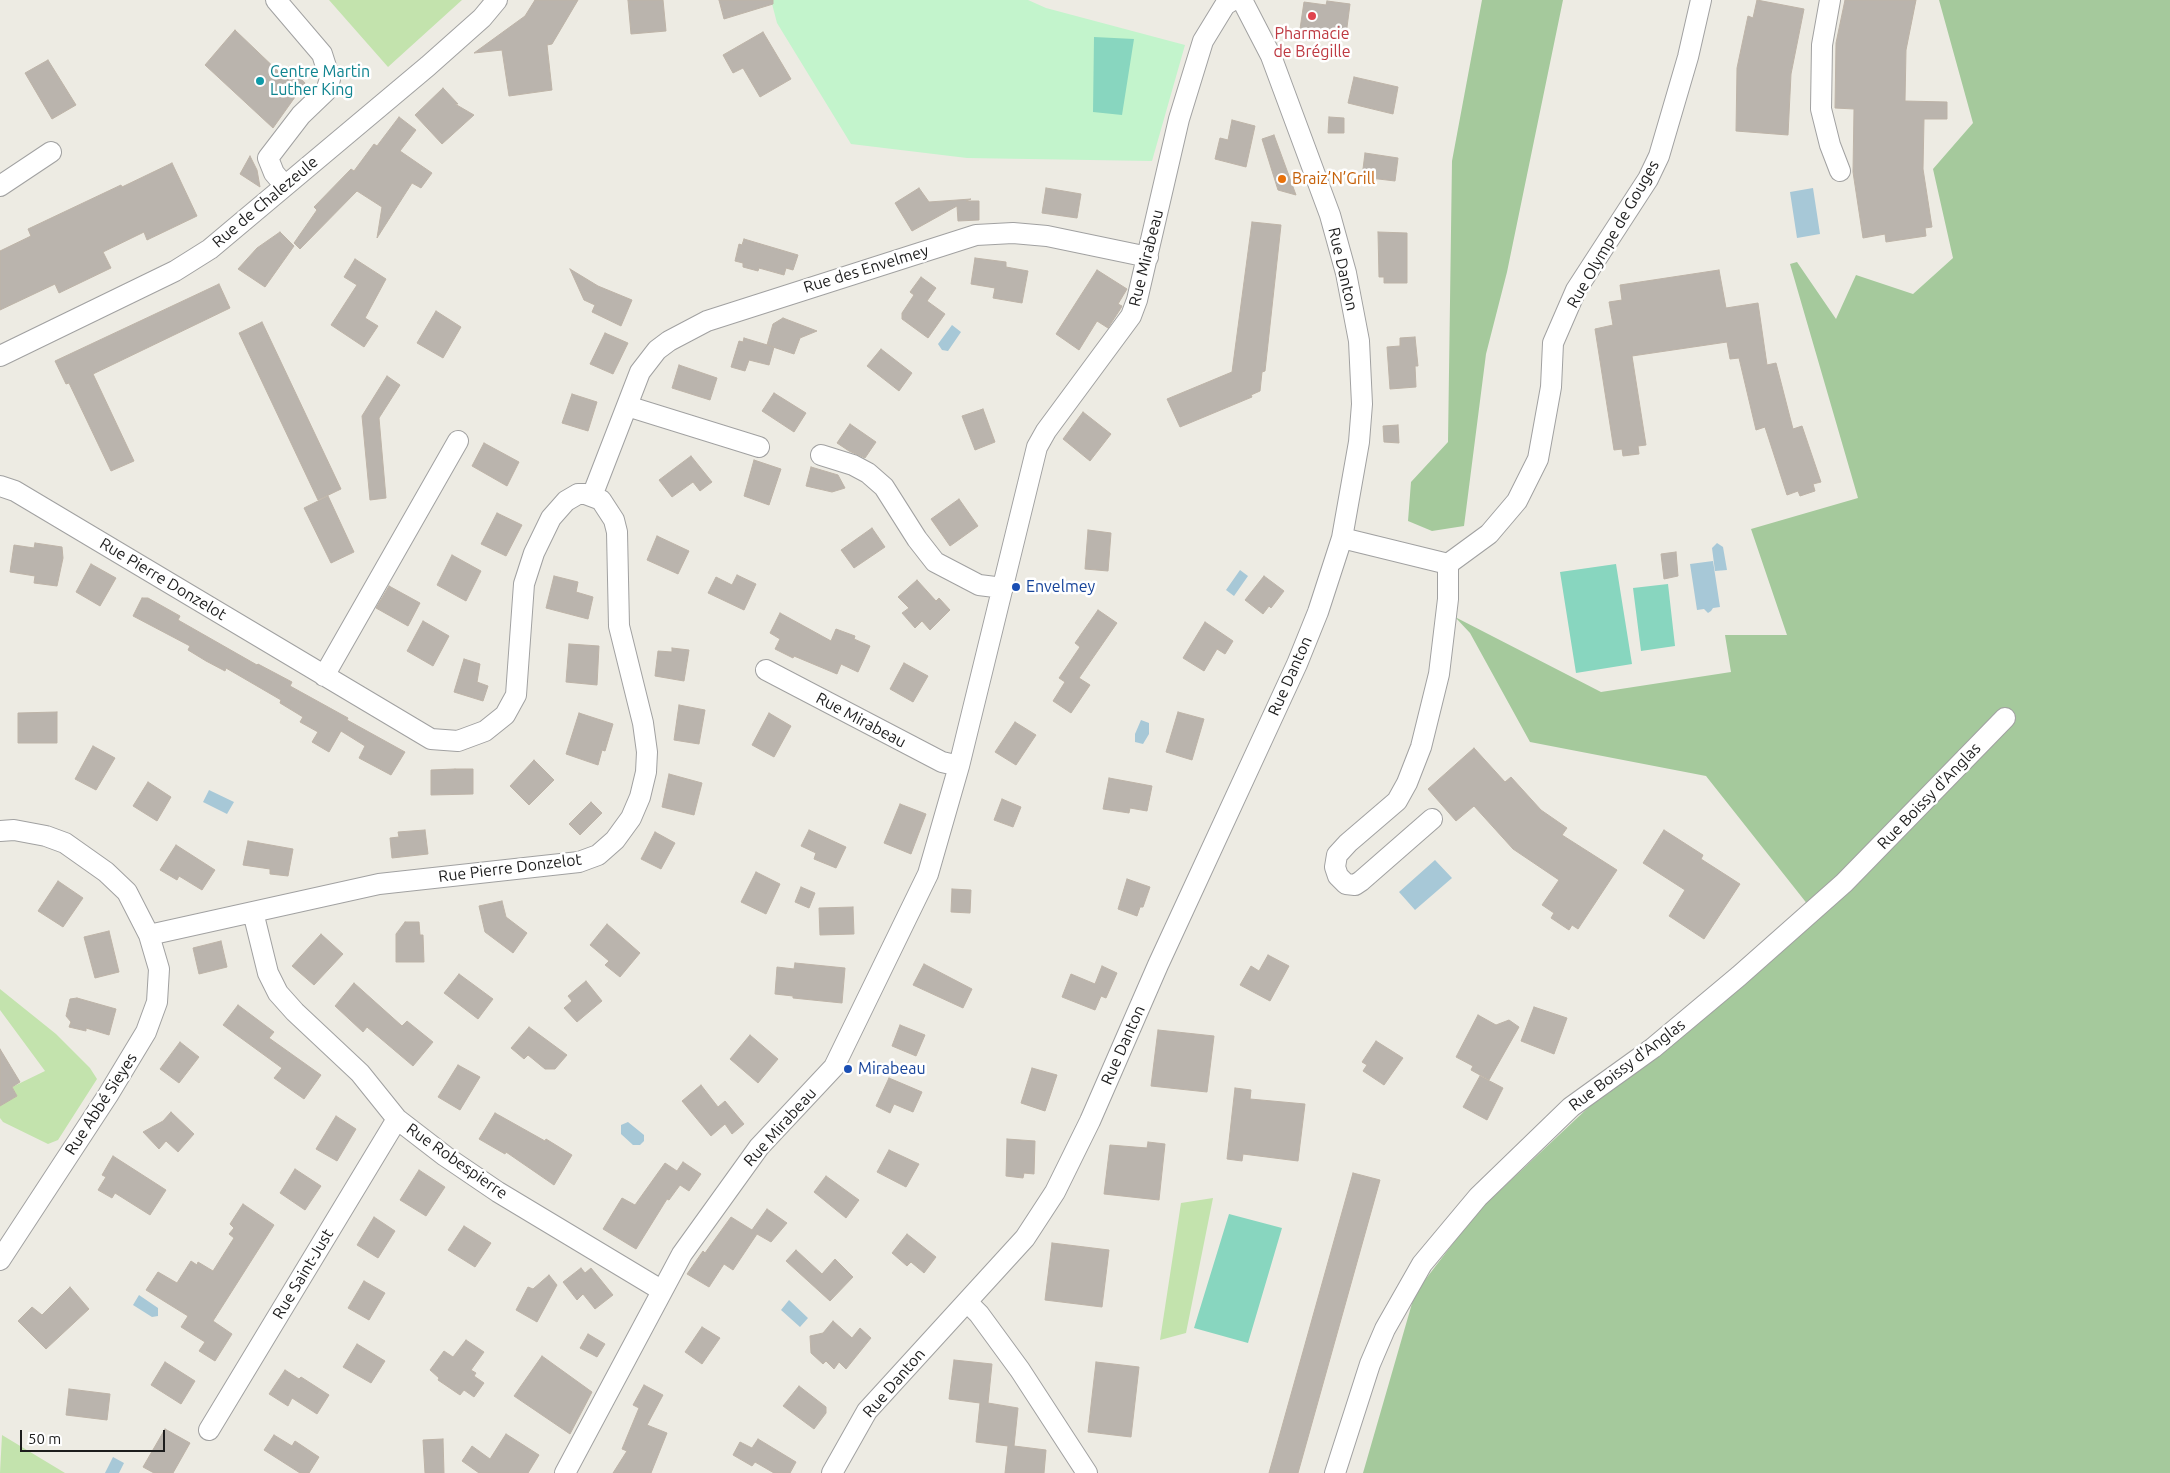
<!DOCTYPE html>
<meta charset="utf-8">
<style>
body{margin:0}
#map{position:relative;width:2170px;height:1473px;overflow:hidden;background:#edebe3;font-family:Ubuntu,sans-serif}
canvas{display:block}
.scale{position:absolute;left:20px;top:1430px;width:145px;height:22px;box-sizing:border-box;border:2px solid #1d1d1d;border-top:0;padding-left:6px;font-size:15px;line-height:18px;white-space:nowrap;color:#1d1d1d;-webkit-text-stroke:4px #fff;paint-order:stroke}
</style>
<div id="map">
<canvas width="2170" height="1473"></canvas>
<div class="scale">50 m</div>
</div>
<script>
const ctx = document.querySelector('canvas').getContext('2d');
ctx.lineJoin = 'round';
function paint(path, color) {
  ctx.fillStyle = color;
  ctx.fill(path, 'evenodd');
}
function toPath(rows) {
  const path = new Path2D();
  for (const r of rows) {
    path.moveTo(r[0], r[1]);
    for (let i = 2; i < r.length; i += 2) path.lineTo(r[i], r[i + 1]);
  }
  return path;
}
function strokePath(path, color, width, dash) {
  ctx.strokeStyle = color;
  ctx.lineWidth = width;
  ctx.lineCap = dash ? 'butt' : 'round';
  ctx.setLineDash(dash || []);
  ctx.stroke(path);
}
function label(font, color, halo, rows, align = 'center') {
  ctx.font = font + ' Ubuntu,sans-serif';
  ctx.lineWidth = 5;
  ctx.setLineDash([]);
  ctx.textBaseline = 'middle';
  ctx.strokeStyle = halo;
  ctx.fillStyle = color;
  for (const [text, x, y, turn = 0] of rows) {
    ctx.save();
    ctx.translate(x, y);
    ctx.rotate((+turn || 0) * Math.PI / 180);
    ctx.textAlign = isNaN(turn) ? turn : align;
    if (halo) ctx.strokeText(text, 0, 0);
    ctx.fillText(text, 0, 0);
    ctx.restore();
  }
}
paint(toPath([
 [329,0,462,0,388,67],
 [0,989,56,1034,90,1068,97,1079,58,1140,48,1144,3,1122,0,1118,0,1106,17,1096,12,1087,45,1071,0,1010],
 [1213,1198,1186,1333,1160,1340,1181,1203],
 [2,1435,65,1473,0,1473]
]), '#c3e3ad');
paint(toPath([
 [1482,0,1563,0,1507,272,1486,354,1464,526,1432,531,1408,521,1411,482,1448,442,1452,161],
 [1939,0,2170,0,2170,1473,1363,1473,1415,1293,1477,1212,1592,1104,1735,992,1816,915,1706,776,1530,742,1470,633,1455,617,1601,692,1731,672,1725,635,1787,635,1751,529,1858,498,1790,264,1797,262,1836,319,1856,275,1913,294,1953,258,1933,169,1973,123]
]), '#a5c99c');
paint(toPath([
 [771,0,1028,0,1046,8,1185,45,1152,161,967,158,851,144,777,23]
]), '#c3f4cc');
paint(toPath([
 [1094,37,1134,39,1122,115,1093,112],
 [1616,564,1632,664,1576,673,1560,572],
 [1668,584,1675,646,1641,651,1633,588],
 [1229,1214,1282,1228,1248,1343,1194,1328]
]), '#88d6bf');
paint(toPath([
 [1813,188,1820,234,1797,238,1790,192],
 [952,325,961,332,948,351,942,350,938,344],
 [1717,543,1723,547,1727,570,1715,571,1712,548],
 [1713,561,1720,607,1713,608,1711,611,1708,613,1704,609,1697,610,1690,564],
 [1240,570,1248,576,1234,596,1226,590],
 [1141,720,1149,723,1149,734,1143,744,1135,742,1135,734],
 [209,790,234,802,227,814,203,802],
 [1435,860,1452,878,1415,910,1399,892],
 [628,1122,644,1135,644,1141,640,1145,633,1145,621,1134,621,1125],
 [139,1295,158,1308,158,1316,152,1317,133,1305],
 [789,1300,808,1318,800,1327,781,1310],
 [113,1457,124,1463,119,1473,105,1473]
]), '#a7c8d7');
const building = toPath([
 [535,0,578,0,552,44,547,45,552,90,509,96,502,50,474,53,525,16,535,0],
 [628,0,663,0,666,31,631,34,628,0],
 [719,0,773,0,773,4,724,19,719,0],
 [1757,0,1804,9,1791,74,1788,135,1736,131,1737,68,1748,16,1753,18,1757,0],
 [1845,0,1916,0,1906,50,1905,101,1947,102,1947,119,1924,119,1923,169,1932,227,1925,228,1926,236,1886,242,1885,234,1863,238,1853,172,1854,109,1835,108,1836,43,1845,0],
 [1327,1,1350,4,1346,35,1300,29,1304,2,1326,5,1327,1],
 [235,30,281,74,289,66,305,83,273,128,205,65,235,30],
 [763,32,791,79,760,97,743,68,733,73,723,55,763,32],
 [48,60,76,105,52,119,25,73,48,60],
 [1354,77,1398,87,1393,114,1348,103,1354,77],
 [443,88,458,104,455,104,474,115,442,144,415,115,443,88],
 [399,117,416,130,400,151,432,173,421,188,412,183,377,238,382,207,357,191,300,249,294,243,317,210,314,207,351,169,354,171,374,144,377,146,399,117],
 [1329,117,1344,118,1344,133,1328,133,1329,117],
 [1232,120,1255,126,1246,167,1215,159,1220,138,1228,140,1232,120],
 [1274,135,1296,195,1278,190,1262,139,1274,135],
 [1365,153,1398,158,1395,181,1362,177,1365,153],
 [250,156,257,170,260,187,240,174,250,156],
 [172,163,197,216,147,240,144,232,103,252,111,268,59,293,55,284,0,310,0,251,31,236,28,229,121,185,122,187,172,163],
 [919,188,929,202,971,199,966,201,979,201,979,220,958,221,957,206,912,231,895,203,919,188],
 [1046,188,1081,194,1077,218,1042,213,1046,188],
 [1252,222,1281,225,1265,371,1262,372,1260,391,1251,395,1252,397,1180,427,1167,399,1232,372,1252,222],
 [280,232,294,246,265,287,238,269,257,248,280,232],
 [1378,232,1407,233,1407,283,1384,283,1384,277,1379,277,1378,232],
 [744,239,798,255,793,270,786,268,784,275,759,268,758,271,743,267,743,263,735,261,739,244,742,245,744,239],
 [975,258,1006,262,1006,267,1028,271,1022,303,993,298,995,288,971,284,975,258],
 [355,259,386,279,365,318,378,326,364,347,331,325,357,285,344,277,355,259],
 [570,269,598,286,632,300,621,326,592,312,595,305,584,300,570,269],
 [1097,270,1127,289,1118,304,1122,306,1121,308,1108,328,1097,321,1079,350,1056,334,1097,270],
 [1719,270,1726,308,1758,303,1767,365,1776,363,1793,429,1802,426,1821,482,1813,484,1815,491,1800,496,1798,491,1787,495,1765,427,1756,430,1739,358,1730,359,1727,342,1632,356,1646,445,1638,446,1639,454,1623,456,1622,449,1614,450,1595,329,1613,325,1609,302,1622,300,1620,285,1719,270],
 [921,277,936,288,927,301,945,314,928,338,902,319,902,313,914,295,910,292,921,277],
 [219,284,230,308,93,374,134,461,111,471,69,383,66,384,55,361,219,284],
 [436,311,461,327,443,358,417,343,436,311],
 [783,318,817,331,800,338,794,354,767,345,773,324,783,318],
 [262,322,341,489,318,500,239,333,262,322],
 [605,333,628,343,613,374,590,364,605,333],
 [1415,337,1418,366,1415,366,1416,387,1390,389,1387,347,1400,346,1400,338,1415,337],
 [744,338,774,347,769,365,749,360,745,371,731,367,739,341,743,342,744,338],
 [881,349,912,373,899,391,867,366,881,349],
 [679,365,717,378,710,400,672,388,679,365],
 [387,376,400,385,379,418,386,498,370,500,362,416,387,376],
 [774,393,806,413,794,432,762,411,774,393],
 [572,394,597,402,588,431,562,423,572,394],
 [983,409,995,442,975,450,962,416,983,409],
 [1083,412,1111,434,1090,461,1063,439,1083,412],
 [850,424,876,442,865,458,849,451,837,443,850,424],
 [1398,425,1399,443,1384,442,1383,426,1398,425],
 [484,443,519,462,507,486,472,466,484,443],
 [691,456,712,482,700,491,693,482,672,497,659,480,691,456],
 [754,460,781,469,769,505,744,496,754,460],
 [811,467,838,475,845,488,832,492,806,486,811,467],
 [328,496,354,552,331,563,304,508,328,496],
 [959,499,978,526,950,546,931,519,959,499],
 [497,513,522,525,506,556,481,544,497,513],
 [872,528,885,547,854,568,841,550,872,528],
 [1088,530,1111,533,1108,571,1085,569,1088,530],
 [657,536,689,551,678,574,647,560,657,536],
 [35,543,62,547,63,558,57,586,34,583,35,576,10,572,14,545,34,548,35,543],
 [1676,552,1678,576,1664,579,1661,554,1676,552],
 [452,555,481,571,466,601,437,585,452,555],
 [91,564,116,578,100,606,76,592,91,564],
 [737,575,756,584,744,610,708,593,716,577,732,585,737,575],
 [554,576,578,582,576,592,593,597,588,619,546,608,554,576],
 [1264,576,1284,591,1271,608,1269,606,1263,614,1245,600,1264,576],
 [917,580,936,601,939,598,950,610,930,630,922,621,915,628,902,613,909,608,898,597,917,580],
 [389,586,420,603,408,626,376,608,389,586],
 [142,598,148,598,180,616,178,620,257,665,258,664,292,682,290,686,348,718,347,720,405,752,391,775,359,758,365,746,341,731,329,752,312,742,318,732,300,722,303,717,280,703,281,700,226,668,225,671,206,661,188,650,190,646,133,616,142,598],
 [1098,610,1117,623,1079,678,1090,685,1071,713,1053,701,1065,682,1059,678,1080,647,1075,643,1098,610],
 [780,613,831,641,836,629,855,636,854,639,870,646,858,672,841,664,837,674,794,656,793,658,775,649,780,639,770,633,780,613],
 [423,621,449,636,433,666,407,651,423,621],
 [1205,622,1233,641,1225,654,1217,649,1204,671,1183,658,1205,622],
 [569,644,599,646,597,685,566,682,569,644],
 [672,648,689,650,684,681,655,676,658,651,672,652,672,648],
 [464,659,480,664,477,682,488,686,483,701,454,692,464,659],
 [904,663,928,676,913,702,890,689,904,663],
 [679,705,705,710,699,744,674,740,679,705],
 [57,712,57,743,18,743,18,713,57,712],
 [1178,712,1204,719,1192,760,1166,752,1178,712],
 [579,713,613,724,605,751,602,750,598,765,566,754,579,713],
 [769,713,791,726,774,757,752,745,769,713],
 [1015,722,1036,735,1016,765,995,752,1015,722],
 [93,746,115,758,96,790,75,779,93,746],
 [1474,748,1505,782,1511,777,1541,810,1567,828,1562,835,1617,870,1578,929,1572,925,1569,930,1551,918,1554,913,1542,905,1559,880,1513,849,1474,806,1456,821,1428,789,1474,748],
 [534,760,554,780,529,805,510,786,534,760],
 [455,769,473,769,473,794,431,795,431,770,455,769],
 [669,774,702,783,694,815,662,807,669,774],
 [1109,778,1152,786,1147,811,1130,808,1129,813,1103,809,1109,778],
 [148,782,171,797,157,821,133,806,148,782],
 [1002,799,1021,807,1013,827,994,820,1002,799],
 [591,802,602,813,580,835,569,824,591,802],
 [900,804,926,814,911,854,884,843,900,804],
 [425,830,428,854,392,858,390,838,399,837,398,832,425,830],
 [809,830,846,847,836,868,814,859,816,853,801,846,809,830],
 [1664,830,1703,855,1701,859,1740,884,1704,939,1669,916,1685,890,1643,863,1664,830],
 [655,832,675,843,661,869,641,859,655,832],
 [248,841,293,849,288,876,270,874,270,869,243,865,248,841],
 [176,845,215,870,202,890,179,876,177,880,160,870,176,845],
 [756,872,780,884,766,914,741,902,756,872],
 [1127,879,1150,887,1143,907,1140,907,1137,916,1118,909,1127,879],
 [58,881,83,898,63,927,38,911,58,881],
 [801,887,815,893,809,908,795,902,801,887],
 [952,889,971,890,970,913,951,912,952,889],
 [502,901,506,917,527,933,513,953,485,932,479,906,502,901],
 [853,907,854,934,820,935,819,908,853,907],
 [405,922,419,922,420,935,423,935,424,962,396,962,396,934,405,922],
 [607,924,640,953,620,977,605,965,609,961,590,945,607,924],
 [109,931,119,972,95,978,84,937,109,931],
 [321,934,343,954,314,985,292,966,321,934],
 [221,941,227,967,199,974,193,948,221,941],
 [1268,955,1289,966,1270,1001,1240,985,1251,966,1259,971,1268,955],
 [795,963,845,968,842,1003,793,998,793,996,775,994,777,967,794,969,795,963],
 [924,964,972,989,963,1008,913,985,924,964],
 [1102,966,1117,973,1106,998,1101,996,1095,1010,1062,997,1071,974,1095,984,1102,966],
 [459,974,493,999,478,1019,444,993,459,974],
 [586,981,602,1001,577,1022,564,1008,572,1001,568,996,586,981],
 [354,983,402,1026,407,1021,433,1042,413,1066,367,1027,363,1032,335,1006,354,983],
 [77,998,116,1009,109,1035,86,1028,86,1031,69,1027,71,1022,66,1016,70,999,77,998],
 [238,1005,274,1032,269,1038,321,1075,304,1099,274,1078,282,1068,223,1025,238,1005],
 [1534,1007,1567,1018,1554,1054,1521,1041,1534,1007],
 [1478,1015,1496,1025,1509,1020,1519,1027,1489,1080,1471,1070,1473,1066,1456,1057,1478,1015],
 [900,1025,925,1035,916,1056,892,1046,900,1025],
 [529,1027,567,1055,555,1069,545,1069,528,1055,524,1059,511,1048,529,1027],
 [1158,1030,1214,1036,1207,1092,1151,1086,1158,1030],
 [750,1035,778,1059,758,1083,730,1059,750,1035],
 [1376,1041,1403,1058,1384,1085,1363,1071,1367,1065,1362,1062,1376,1041],
 [180,1042,199,1057,179,1083,160,1069,180,1042],
 [0,1049,20,1082,12,1087,17,1096,0,1106,0,1049],
 [458,1065,480,1077,460,1110,438,1097,458,1065],
 [1032,1068,1057,1075,1045,1111,1021,1103,1032,1068],
 [1480,1076,1503,1088,1487,1120,1463,1107,1480,1076],
 [889,1078,922,1092,913,1112,894,1104,890,1113,876,1106,889,1078],
 [701,1085,718,1107,725,1101,744,1124,732,1134,725,1124,711,1136,682,1101,701,1085],
 [1235,1088,1251,1090,1250,1099,1305,1104,1298,1161,1243,1154,1242,1161,1227,1159,1235,1088],
 [171,1112,194,1134,178,1152,166,1141,159,1149,143,1132,163,1121,171,1112],
 [495,1113,545,1141,546,1139,572,1155,554,1185,506,1152,505,1154,479,1139,495,1113],
 [336,1116,356,1129,337,1161,316,1149,336,1116],
 [1007,1139,1035,1141,1034,1174,1024,1173,1023,1178,1006,1176,1007,1139],
 [1148,1142,1165,1144,1159,1200,1104,1194,1110,1145,1147,1148,1148,1142],
 [889,1150,919,1164,906,1187,877,1172,889,1150],
 [113,1156,166,1190,150,1215,115,1193,112,1198,98,1190,106,1177,102,1175,113,1156],
 [683,1162,701,1174,689,1191,680,1185,669,1200,667,1199,636,1249,603,1229,622,1198,635,1205,665,1163,677,1171,683,1162],
 [295,1169,321,1186,305,1210,280,1193,295,1169],
 [419,1170,445,1187,426,1216,400,1200,419,1170],
 [1353,1173,1380,1180,1298,1473,1269,1473,1353,1173],
 [826,1176,859,1200,846,1218,814,1192,826,1176],
 [243,1204,274,1225,213,1321,232,1334,215,1361,199,1351,205,1342,181,1327,188,1316,146,1290,158,1272,177,1283,191,1261,197,1265,198,1262,213,1271,234,1238,229,1234,234,1228,230,1224,243,1204],
 [767,1209,787,1223,771,1242,757,1234,733,1270,724,1264,709,1287,687,1274,703,1251,705,1253,731,1217,752,1230,767,1209],
 [374,1217,395,1231,378,1258,357,1245,374,1217],
 [464,1226,491,1243,475,1267,448,1250,464,1226],
 [907,1234,936,1257,924,1273,911,1262,907,1266,892,1253,907,1234],
 [1052,1243,1109,1250,1102,1307,1045,1300,1052,1243],
 [796,1250,822,1274,835,1259,853,1277,830,1301,786,1261,796,1250],
 [581,1268,585,1273,591,1268,613,1295,595,1309,583,1294,577,1300,563,1282,581,1268],
 [549,1275,557,1285,537,1322,516,1310,528,1287,533,1289,549,1275],
 [364,1281,385,1293,369,1320,348,1308,364,1281],
 [70,1287,89,1309,46,1349,18,1321,32,1307,42,1315,70,1287],
 [833,1321,852,1338,860,1328,871,1338,846,1369,839,1362,834,1369,826,1361,823,1364,811,1353,810,1336,823,1333,833,1321],
 [702,1327,720,1338,702,1364,685,1352,702,1327],
 [588,1334,605,1344,597,1357,580,1348,588,1334],
 [466,1340,484,1352,471,1370,476,1373,474,1376,484,1383,474,1397,464,1390,460,1395,438,1380,439,1378,430,1370,444,1351,453,1357,466,1340],
 [357,1344,385,1361,371,1383,343,1367,357,1344],
 [542,1356,592,1392,570,1434,514,1396,542,1356],
 [954,1360,992,1364,988,1403,1018,1408,1014,1446,1046,1450,1044,1473,1005,1473,1008,1446,976,1442,980,1403,949,1399,954,1360],
 [165,1362,195,1381,181,1404,151,1385,165,1362],
 [1096,1362,1139,1367,1131,1437,1088,1432,1096,1362],
 [285,1370,299,1379,301,1377,329,1395,317,1414,292,1398,288,1406,269,1394,285,1370],
 [644,1385,663,1395,647,1425,667,1433,651,1473,613,1473,627,1451,622,1449,639,1408,633,1405,644,1385],
 [799,1386,826,1407,826,1413,814,1429,783,1406,799,1386],
 [69,1389,110,1394,107,1420,66,1415,69,1389],
 [165,1429,190,1443,173,1473,154,1473,143,1467,165,1429],
 [506,1434,539,1455,528,1473,479,1473,462,1461,472,1446,490,1459,506,1434],
 [274,1435,292,1446,295,1441,319,1457,309,1473,300,1473,264,1450,274,1435],
 [443,1439,444,1473,425,1473,423,1440,443,1439],
 [758,1439,796,1462,790,1473,774,1473,755,1462,752,1466,733,1455,740,1442,752,1448,758,1439]
]);
paint(building, '#bab4ad');
strokePath(building, '#bdb3a7', 1);
const minor = toPath([
 [276,0,322,54,330,79,326,91,301,115,268,158,274,173,285,186],
 [1830,0,1822,45,1821,109,1830,145,1840,171],
 [0,186,51,152],
 [0,356,175,271,210,249,428,66,482,18,497,0],
 [627,406,759,447],
 [821,455,853,465,868,473,884,487,917,539,935,562,979,585,1003,588],
 [0,486,15,491,431,739,458,741,485,731,505,715,516,695,524,584,534,553,551,518,566,501,578,494,585,494,601,500,614,520,617,532,619,626,643,723,647,752,646,772,640,797,631,818,615,840,598,855,579,862,379,884,149,935],
 [592,496,640,372,657,350,669,341,707,321,976,235,1013,233,1047,236,1148,257],
 [1342,538,1448,564,1489,534,1517,501,1538,459,1551,387,1553,343,1576,290,1648,179,1659,156,1688,57,1701,0],
 [766,670,942,762,959,766],
 [324,676,458,441],
 [1432,819,1361,881,1355,885,1346,884,1338,876,1335,867,1337,855,1348,843,1397,801,1407,783,1421,747,1439,674,1448,599,1448,564],
 [0,831,14,830,46,836,65,843,106,872,127,892,149,935,159,969,157,1002,146,1032,108,1095,0,1260],
 [253,912,268,973,278,993,295,1012,360,1073,397,1119,445,1156,498,1192,661,1290],
 [967,1302,979,1314,1020,1370,1087,1473],
 [209,1430,397,1119],
 [565,1473,682,1254,759,1147,834,1067,928,874,959,766,1037,447,1046,431,1131,316,1137,300,1179,119,1203,41,1225,5,1233,0],
 [832,1473,867,1411,1025,1238,1055,1192,1090,1121,1158,965,1297,664,1318,612,1342,538,1359,442,1362,404,1359,341,1346,273,1330,215,1271,56,1242,0],
 [1335,1473,1370,1364,1385,1329,1422,1264,1478,1197,1571,1107,1653,1048,1739,976,1844,883,2005,718]
]);
strokePath(minor, '#a1a1a1', 22);
strokePath(minor, '#fff', 20);
for (const [x, y, r, color] of [
 [1312,16,5,"#e0444e"],
 [260,81,5,"#0f9aa8"],
 [1282,179,5,"#e8710a"],
 [1016,587,5,"#1a4fb4"],
 [848,1069,5,"#1a4fb4"]
]) {
  const dot = new Path2D();
  dot.arc(x, y, r, 0, 2 * Math.PI);
  ctx.fillStyle = color;
  ctx.fill(dot);
  strokePath(dot, '#fff', 2);
}
label('16px', '#be3a42', '#fff', [
 ["Pharmacie",1312,34],
 ["de Brégille",1312,52]
]);
label('16px', '#0d838f', '#fff', [
 ["Centre Martin",270,72],
 ["Luther King",270,90]
], 'left');
label('16px', '#c56008', '#fff', [
 ["Braiz’N’Grill",1292,179]
], 'left');
label('16px', '#1d1d1d', '#fff', [
 ["Rue de Chalezeule",265,202,-40],
 ["Rue Olympe de Gouges",1613,234,-60],
 ["Rue Mirabeau",1146,258,-76],
 ["Rue des Envelmey",866,269,-17],
 ["Rue Danton",1343,269,77],
 ["Rue Pierre Donzelot",163,579,31],
 ["Rue Danton",1290,676,-66],
 ["Rue Mirabeau",861,720,28],
 ["Rue Boissy d'Anglas",1929,796,-46],
 ["Rue Pierre Donzelot",510,868,-7],
 ["Rue Danton",1123,1045,-66],
 ["Rue Boissy d'Anglas",1627,1065,-37],
 ["Rue Abbé Sieyes",101,1104,-57],
 ["Rue Mirabeau",780,1127,-48],
 ["Rue Robespierre",457,1161,35],
 ["Rue Saint-Just",303,1274,-59],
 ["Rue Danton",894,1383,-49]
]);
label('16px', '#164399', '#fff', [
 ["Envelmey",1026,587],
 ["Mirabeau",858,1069]
], 'left');
</script>
